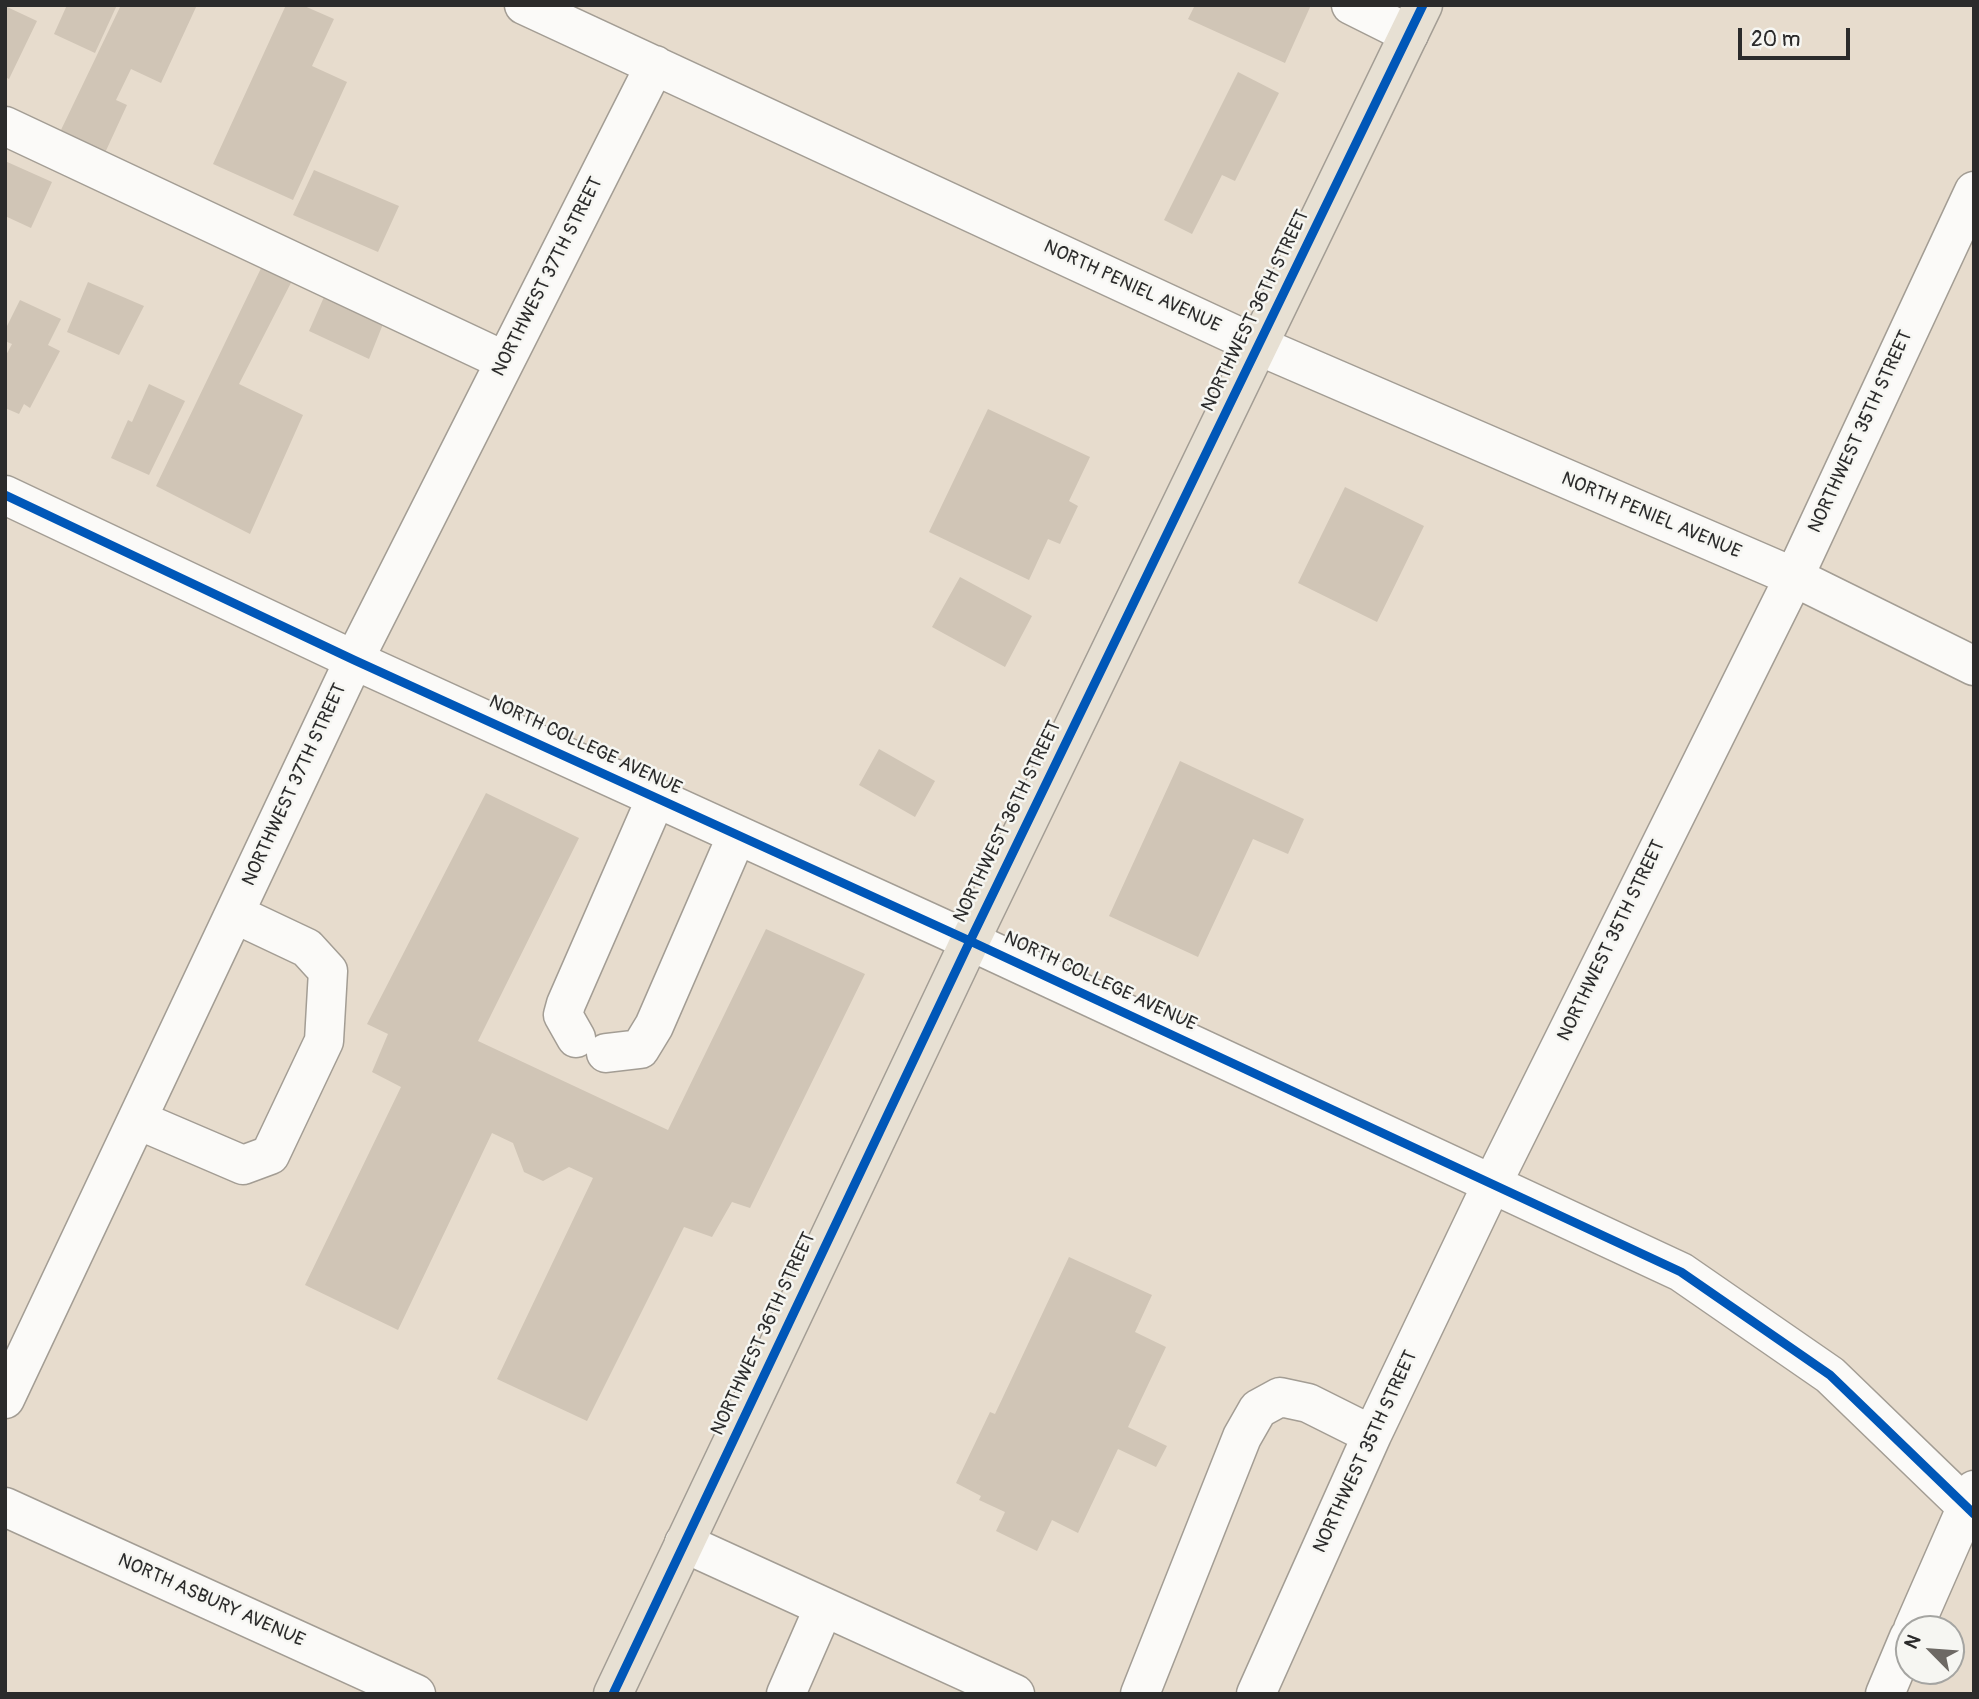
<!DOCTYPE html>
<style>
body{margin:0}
#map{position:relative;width:1979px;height:1699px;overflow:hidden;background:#e7dccd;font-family:Pangolin,sans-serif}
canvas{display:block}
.frame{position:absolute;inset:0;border:7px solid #2b2b2b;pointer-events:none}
.north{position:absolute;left:1895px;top:1615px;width:70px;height:70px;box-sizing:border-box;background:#f6f6f2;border:2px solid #a5a5a2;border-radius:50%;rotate:295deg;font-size:19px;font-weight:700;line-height:28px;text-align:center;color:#2b2b2b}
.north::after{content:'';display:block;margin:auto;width:24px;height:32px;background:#6d6964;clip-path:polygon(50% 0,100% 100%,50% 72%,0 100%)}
.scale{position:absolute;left:1738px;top:28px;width:112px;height:32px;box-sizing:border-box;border:4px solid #2b2b2b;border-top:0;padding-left:9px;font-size:21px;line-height:24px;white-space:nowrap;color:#2b2b2b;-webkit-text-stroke:5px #f6f6f2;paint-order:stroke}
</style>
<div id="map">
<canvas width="1979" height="1699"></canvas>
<div class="frame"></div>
<div class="north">N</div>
<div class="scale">20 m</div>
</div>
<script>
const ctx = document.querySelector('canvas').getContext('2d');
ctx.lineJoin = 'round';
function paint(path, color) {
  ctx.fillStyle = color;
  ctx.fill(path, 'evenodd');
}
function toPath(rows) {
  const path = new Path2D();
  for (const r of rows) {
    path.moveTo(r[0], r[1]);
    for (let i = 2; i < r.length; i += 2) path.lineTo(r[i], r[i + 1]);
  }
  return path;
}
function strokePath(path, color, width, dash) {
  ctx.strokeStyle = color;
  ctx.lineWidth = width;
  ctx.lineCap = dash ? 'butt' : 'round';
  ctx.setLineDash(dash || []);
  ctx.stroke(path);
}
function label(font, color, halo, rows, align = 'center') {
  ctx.font = font + ' Pangolin,sans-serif';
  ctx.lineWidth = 5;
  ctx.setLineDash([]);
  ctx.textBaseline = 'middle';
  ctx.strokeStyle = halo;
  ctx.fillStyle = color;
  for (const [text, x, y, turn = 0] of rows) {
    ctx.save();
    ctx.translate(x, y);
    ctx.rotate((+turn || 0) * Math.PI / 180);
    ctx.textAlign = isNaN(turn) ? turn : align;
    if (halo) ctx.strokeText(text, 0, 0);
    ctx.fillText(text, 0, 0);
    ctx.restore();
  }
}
paint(toPath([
 [67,5,117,5,95,53,54,34],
 [121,5,197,5,161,83,131,69,116,100,127,105,104,155,60,132],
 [286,5,302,5,334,19,312,66,347,82,293,200,213,164],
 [1195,5,1311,5,1285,63,1188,19],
 [5,6,37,21,9,79,5,77],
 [1238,72,1279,93,1235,181,1222,175,1192,234,1164,220],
 [5,161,52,182,31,228,5,216],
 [314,170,399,206,378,252,293,215],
 [265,260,296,273,239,384,303,415,250,534,156,486],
 [88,282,144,306,119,355,67,332],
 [324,297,383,324,369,359,309,331],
 [20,300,61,319,48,345,60,351,30,408,24,404,19,414,5,408,5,357,12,344,5,341,5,330],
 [149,384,185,401,149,475,111,458,128,420,132,422],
 [988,409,1090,457,1069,501,1078,506,1060,544,1048,539,1029,580,929,532],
 [1345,487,1424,526,1377,622,1298,583],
 [960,577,1032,616,1005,667,932,627],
 [879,749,935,781,915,817,859,785],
 [1180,761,1304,819,1288,854,1253,839,1198,957,1109,916],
 [486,793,579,838,478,1041,668,1130,766,929,865,974,750,1208,732,1202,712,1237,684,1227,587,1421,497,1379,593,1178,569,1167,543,1181,524,1172,513,1143,492,1133,398,1330,305,1285,401,1087,372,1072,388,1034,367,1024],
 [1069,1257,1152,1295,1135,1332,1166,1347,1128,1427,1167,1446,1156,1467,1118,1449,1078,1533,1052,1520,1037,1551,996,1531,1005,1512,979,1500,981,1496,956,1483,990,1412,995,1414]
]), '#d0c5b6');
const minor = toPath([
 [524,5,1259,346,1794,577,1974,666],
 [1351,5,1409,34],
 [5,126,505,361],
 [5,495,354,660,970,941,1681,1272,1830,1375,1974,1514],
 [576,1038,563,1015,566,1004,656,798],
 [606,1053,640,1049,654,1026,737,835],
 [138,1120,243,1165,270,1155,324,1041,328,971,307,948,235,914],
 [5,1399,354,660,655,65],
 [5,1507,416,1694],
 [684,1543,1015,1694],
 [1913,1629,1974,1490],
 [786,1694,824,1607],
 [1140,1694,1242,1437,1258,1409,1280,1397,1308,1403,1372,1435],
 [1256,1694,1372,1435,1492,1184,1794,577,1974,191],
 [1885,1694,1909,1637]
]);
const major = toPath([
 [613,1694,970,941,1423,5]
]);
strokePath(minor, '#a39d94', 41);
strokePath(major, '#a39d94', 41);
strokePath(minor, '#fbfaf8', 38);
strokePath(major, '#e7e0d3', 38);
strokePath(toPath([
 [5,495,354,660,970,941,1681,1272,1830,1375,1974,1514],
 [613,1694,970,941,1423,5]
]), '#0057b8', 9);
label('19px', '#2b2b2b', '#f6f6f2', [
 ["NORTHWEST 37TH STREET",548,277,-63],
 ["NORTH PENIEL AVENUE",1132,287,25],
 ["NORTHWEST 36TH STREET",1256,311,-64],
 ["NORTHWEST 35TH STREET",1861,432,-65],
 ["NORTH PENIEL AVENUE",1651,516,23],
 ["NORTH COLLEGE AVENUE",585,746,25],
 ["NORTHWEST 37TH STREET",295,785,-65],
 ["NORTHWEST 36TH STREET",1008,822,-64],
 ["NORTHWEST 35TH STREET",1612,941,-64],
 ["NORTH COLLEGE AVENUE",1100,982,25],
 ["NORTHWEST 36TH STREET",764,1334,-65],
 ["NORTHWEST 35TH STREET",1366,1452,-65],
 ["NORTH ASBURY AVENUE",211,1601,24]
]);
</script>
